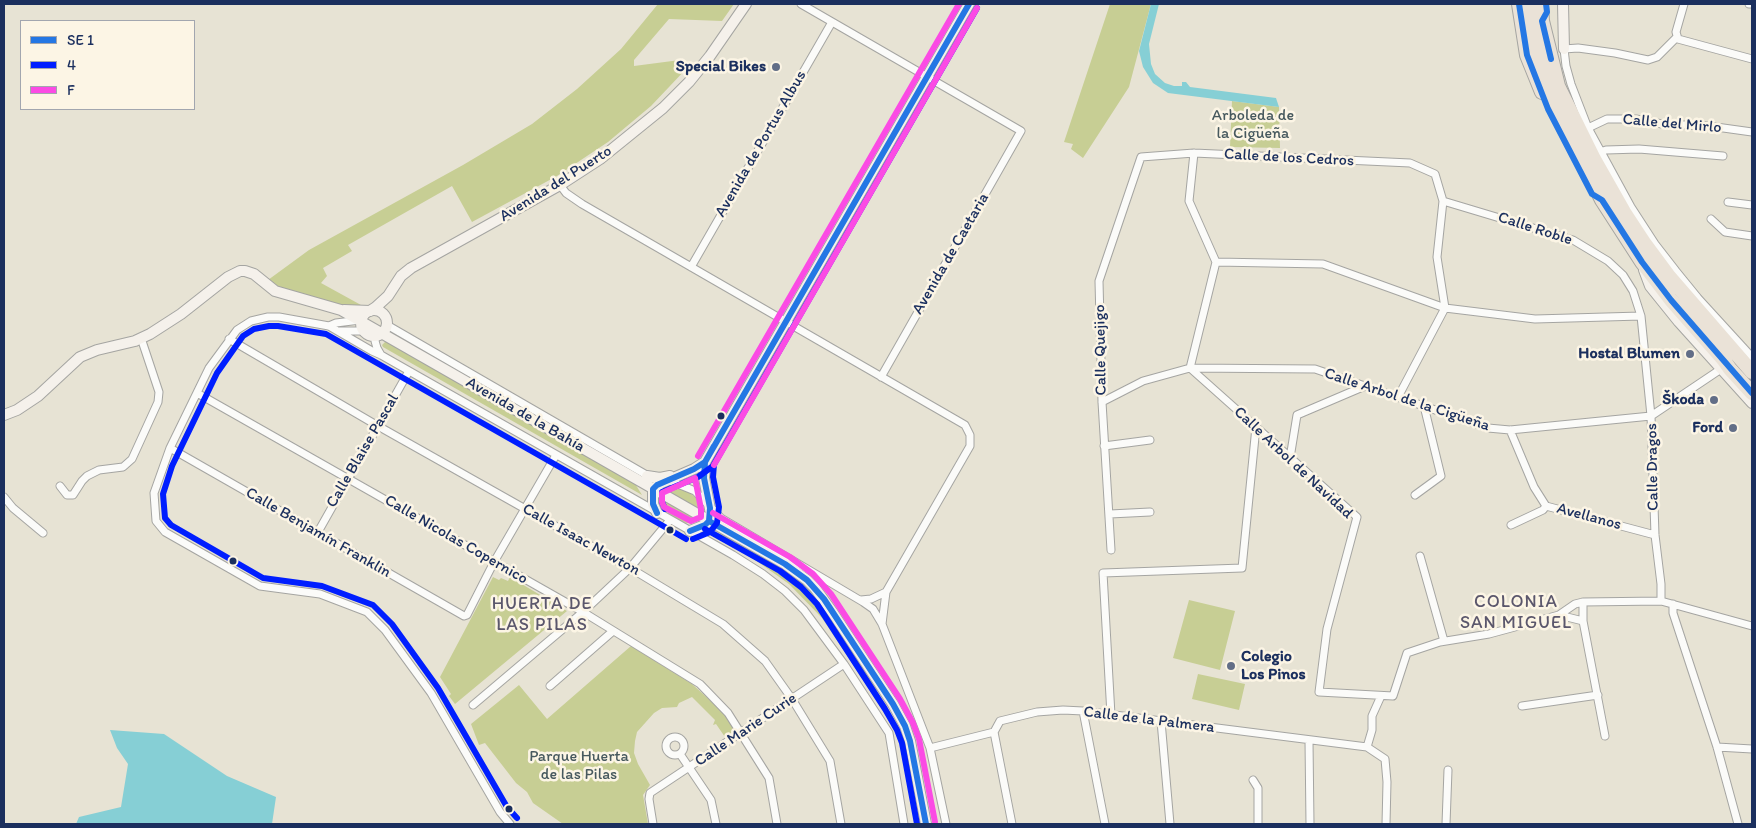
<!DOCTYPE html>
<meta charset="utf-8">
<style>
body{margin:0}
#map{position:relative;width:1756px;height:828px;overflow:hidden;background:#e7e3d4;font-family:Itim,sans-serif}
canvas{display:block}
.frame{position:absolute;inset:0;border:5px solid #1b2f5e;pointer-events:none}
.legend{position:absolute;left:20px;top:20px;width:175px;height:90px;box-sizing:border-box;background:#fcf5e5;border:1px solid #a2a6af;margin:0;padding:6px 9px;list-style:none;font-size:15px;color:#1b2f5e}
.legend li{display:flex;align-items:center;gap:10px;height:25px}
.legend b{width:25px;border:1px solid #a2a6af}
</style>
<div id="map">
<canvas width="1756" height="828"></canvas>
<div class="frame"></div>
<ul class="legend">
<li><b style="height:6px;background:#2477e4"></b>SE 1</li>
<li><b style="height:6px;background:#001eff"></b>4</li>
<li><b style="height:6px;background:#fb4be4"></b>F</li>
</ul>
</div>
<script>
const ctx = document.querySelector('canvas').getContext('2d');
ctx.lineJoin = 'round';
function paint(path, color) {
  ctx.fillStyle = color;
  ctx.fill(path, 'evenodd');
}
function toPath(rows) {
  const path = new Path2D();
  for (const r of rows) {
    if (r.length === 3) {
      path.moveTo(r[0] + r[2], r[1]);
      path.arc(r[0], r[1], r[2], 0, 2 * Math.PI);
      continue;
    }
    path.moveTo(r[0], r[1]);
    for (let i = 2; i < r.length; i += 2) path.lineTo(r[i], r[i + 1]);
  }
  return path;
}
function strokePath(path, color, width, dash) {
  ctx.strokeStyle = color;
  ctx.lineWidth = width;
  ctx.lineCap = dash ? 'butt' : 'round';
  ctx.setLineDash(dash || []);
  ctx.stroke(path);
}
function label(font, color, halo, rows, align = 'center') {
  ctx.font = font + ' Itim,sans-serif';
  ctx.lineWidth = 5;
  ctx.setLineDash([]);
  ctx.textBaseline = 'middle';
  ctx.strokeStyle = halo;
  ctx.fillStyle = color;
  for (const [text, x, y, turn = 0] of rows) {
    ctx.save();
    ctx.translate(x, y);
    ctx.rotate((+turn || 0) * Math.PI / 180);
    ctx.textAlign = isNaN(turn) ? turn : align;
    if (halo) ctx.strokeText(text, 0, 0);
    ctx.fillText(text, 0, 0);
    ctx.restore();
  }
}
paint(toPath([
 [658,4,734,4,722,21,669,19,634,60,634,66,680,60,687,68,651,106,608,142,557,176,472,222,452,186,348,245,352,251,323,268,327,276,321,283,361,305,345,306,273,285,268,280,309,250,463,165,532,124,577,89,621,49],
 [1110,4,1151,4,1129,87,1083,158,1071,149,1073,144,1064,142],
 [1232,101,1279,107,1280,148,1230,147],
 [385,342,389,342,634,482,642,495,383,347,382,345],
 [668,487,676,487,689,492,703,504,703,509,700,511,665,490],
 [661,499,665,499,696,518,696,520,692,523,686,523,671,516,660,504,659,502],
 [710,533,722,534,785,568,809,587,880,688,872,693,822,618,789,584,754,559],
 [493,577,499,580,501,578,508,581,510,577,567,611,455,704,449,696,451,694,440,677],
 [1189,600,1235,611,1220,670,1173,658],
 [631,646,692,684,723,712,735,731,725,737,716,724,713,725,715,720,692,697,679,703,677,707,662,708,654,713,637,732,635,741,634,753,638,764,650,785,643,795,648,824,563,824,533,803,527,792,516,783,485,743,479,745,471,724,519,685,547,719],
 [1198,674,1245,684,1239,710,1192,699]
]), '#c7ce94');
paint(toPath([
 [1151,4,1159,4,1149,44,1151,64,1155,74,1165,83,1174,86,1182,86,1182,82,1186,82,1190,87,1276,98,1279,107,1168,93,1153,83,1143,67,1139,51],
 [110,730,164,734,227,776,276,797,272,824,76,824,79,817,121,807,128,764,117,748]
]), '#86cfd5');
const street = toPath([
 [801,4,1021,131,881,377],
 [1684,4,1676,32,1678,39,1752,59],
 [1749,4,1752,4],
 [1677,37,1657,57,1648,60,1615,53,1578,48,1564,49,1566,66,1571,84,1588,128,1631,207,1655,244,1676,271,1698,298,1752,357],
 [1588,128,1607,119,1636,119,1662,124,1709,126,1752,132],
 [1600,152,1606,150,1639,149,1723,156],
 [560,185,566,193,582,204,965,425,970,435,970,446,886,592,882,624],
 [1443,201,1573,240,1608,261,1623,275,1633,291,1641,316,1651,416,1655,535,1661,584,1661,601],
 [1728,202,1752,205],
 [1711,219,1725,232,1752,236],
 [1216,262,1323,264,1445,308,1535,319,1641,316],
 [691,267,832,22],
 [387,325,650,477],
 [329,326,336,323,360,320],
 [338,331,364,331],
 [376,336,375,341,377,348,381,355],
 [229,339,378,426,630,568,723,624,765,661,792,699,830,761,841,824],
 [1190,368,1357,517,1327,629,1319,692,1393,696,1407,653,1440,642,1489,634,1559,615,1575,604,1583,602,1661,601,1752,626],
 [1190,368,1216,262,1189,201,1194,153],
 [197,393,583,612,700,684,728,713,769,778,777,824],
 [1398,397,1445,308],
 [1102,402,1143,381,1190,368,1315,369,1488,428,1510,430,1651,416,1721,369],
 [1510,430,1534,487,1546,506,1655,535],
 [1104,446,1150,440],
 [170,448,464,616,467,615,494,562,556,455],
 [1290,458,1297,415,1365,386],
 [668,480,695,491,721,518,863,602,873,609,882,624,930,748],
 [60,486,67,495,73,495,82,481,87,476,99,470,123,467,132,459,158,402,159,392,141,338],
 [1415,495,1441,476,1424,406],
 [4,497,13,508,43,533],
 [1110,514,1150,512],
 [1511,525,1543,510,1546,506],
 [318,532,409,371],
 [1111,550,1102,402,1099,281,1141,157,1194,153,1410,163,1435,174,1443,201,1437,257,1445,308],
 [1420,556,1444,641],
 [861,600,871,599,886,592],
 [1673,604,1673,613,1717,747,1738,824],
 [1559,615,1583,621,1583,602],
 [1583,621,1605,736],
 [550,686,613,631],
 [473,705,583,612,630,568,670,520],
 [1522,706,1598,695],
 [1083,711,1105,824],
 [1111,715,1103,573,1242,568,1256,427],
 [1161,721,1170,824],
 [994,732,1012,824],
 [675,746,9],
 [1309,741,1310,824],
 [1367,747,1372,730,1372,716,1381,696],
 [1717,747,1752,749],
 [680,754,711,800,716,824],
 [1253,780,1258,788,1258,824],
 [510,824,500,812,431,693,385,630,367,612,320,594,260,586,165,532,156,521,154,493,170,448,209,368,237,330,251,321,268,317,279,317,329,326,372,351,381,355,733,555,763,574,785,591,804,610,844,664,889,733,904,824],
 [653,824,649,799,650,793,844,664],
 [946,824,930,748,994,732,1000,721,1037,712,1063,710,1083,711,1367,747,1385,759,1387,782,1386,824],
 [1446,824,1448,770]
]);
const secondary = toPath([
 [1563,4,1564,49],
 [1644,270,1650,286,1679,322,1752,403],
 [374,323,13],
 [344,310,370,311,376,307,388,296,401,276,411,268,560,185,600,159,663,108,689,82,710,56,746,4],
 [4,415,17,410,38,396,80,357,97,350,135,341,150,334,181,314,228,277,240,271,245,271,254,274,275,291,341,310,785,564,807,580,815,588,833,613,893,704,905,726,910,741,926,824],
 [647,476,660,478,670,476],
 [657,513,653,504,653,489,657,485,694,469,705,462,969,4],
 [690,531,705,525,709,521,711,514,704,478,705,462]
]);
const highway = toPath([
 [1519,4,1527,55,1542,92],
 [1531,4,1539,53,1547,81,1557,109,1602,200,1642,262,1671,300,1723,359,1730,369,1752,393],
 [1541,4,1542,21,1558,86,1594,159,1624,212,1645,244,1668,275,1752,372]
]);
strokePath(street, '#a5a5a2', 9);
strokePath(secondary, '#a5a5a2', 12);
strokePath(highway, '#a5a5a2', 16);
strokePath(street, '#fbfbf9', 7);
strokePath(secondary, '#f5f1eb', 10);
strokePath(highway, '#eae2d7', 14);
strokePath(toPath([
 [1519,4,1527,55,1548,109,1592,194,1602,200,1642,262,1671,300,1752,393],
 [1546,4,1547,12,1542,21,1551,59],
 [657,513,653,504,653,489,657,485,694,469,705,462,969,4],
 [709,521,785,564,807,580,824,599,893,704,905,726,910,741,926,824],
 [690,531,705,525,709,521,710,508,704,478,705,462,714,446]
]), '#2477e4', 6);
strokePath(toPath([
 [665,509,662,502,662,492,698,477,713,466,977,8],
 [705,529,780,571,801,587,817,604,885,709,897,730,902,743,917,824],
 [693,539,710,532,717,523,719,507,713,477,714,464,722,450],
 [517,818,507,807,438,688,392,624,373,605,322,586,263,578,171,525,165,518,163,494,172,466,217,373,243,336,254,329,269,326,278,326,326,334,686,539]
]), '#001eff', 6);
strokePath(toPath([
 [698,456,959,4],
 [714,465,977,8],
 [695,478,701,509,701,517,691,521,664,507,662,502,662,493,695,478],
 [713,513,790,557,813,574,831,594,900,699,913,723,919,739,935,822]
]), '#fb4be4', 6);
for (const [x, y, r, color] of [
 [776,67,5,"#626e87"],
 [1690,354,5,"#626e87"],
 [1714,400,5,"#626e87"],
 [721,416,4.5,"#1b2f5e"],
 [1733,428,5,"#626e87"],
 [670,530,4.5,"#1b2f5e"],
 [233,561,4.5,"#1b2f5e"],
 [1231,666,5,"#626e87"],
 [509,809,4.5,"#1b2f5e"]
]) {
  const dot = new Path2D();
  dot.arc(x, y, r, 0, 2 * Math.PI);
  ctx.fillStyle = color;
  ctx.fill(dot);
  strokePath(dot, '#fcf5e5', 2);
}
label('bold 16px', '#1b2f5e', '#fcf5e5', [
 ["Special Bikes",766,67],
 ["Hostal Blumen",1680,354],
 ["Škoda",1704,400],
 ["Ford",1723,428],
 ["Colegio",1241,657,"left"],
 ["Los Pinos",1241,675,"left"]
], 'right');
label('16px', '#47595e', '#fcf5e5', [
 ["Arboleda de",1253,116],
 ["la Cigüeña",1253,134],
 ["Parque Huerta",579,757],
 ["de las Pilas",579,775]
]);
label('16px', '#1b2f5e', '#fcf5e5', [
 ["Calle del Mirlo",1672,124,5],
 ["Avenida de Portus Albus",761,144,-60],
 ["Calle de los Cedros",1289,158,3],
 ["Avenida del Puerto",556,184,-32],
 ["Calle Roble",1535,229,18],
 ["Avenida de Caetaria",951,254,-60],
 ["Calle Quejigo",1101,350,-91],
 ["Calle Arbol de la Cigüeña",1407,400,18],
 ["Avenida de la Bahía",525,415,30],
 ["Calle Blaise Pascal",363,451,-60],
 ["Calle Arbol de Navidad",1293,463,43],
 ["Calle Dragos",1653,467,-91],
 ["Avellanos",1589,517,15],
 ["Calle Benjamín Franklin",318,533,30],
 ["Calle Nicolas Copernico",456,540,30],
 ["Calle Isaac Newton",581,540,29],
 ["Calle de la Palmera",1149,720,7],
 ["Calle Marie Curie",746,730,-34]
]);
ctx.letterSpacing = '1px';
label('18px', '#5b576c', '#fcf5e5', [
 ["COLONIA",1516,602],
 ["SAN MIGUEL",1516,623],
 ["HUERTA DE",542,604],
 ["LAS PILAS",542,625]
]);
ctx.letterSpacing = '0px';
</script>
